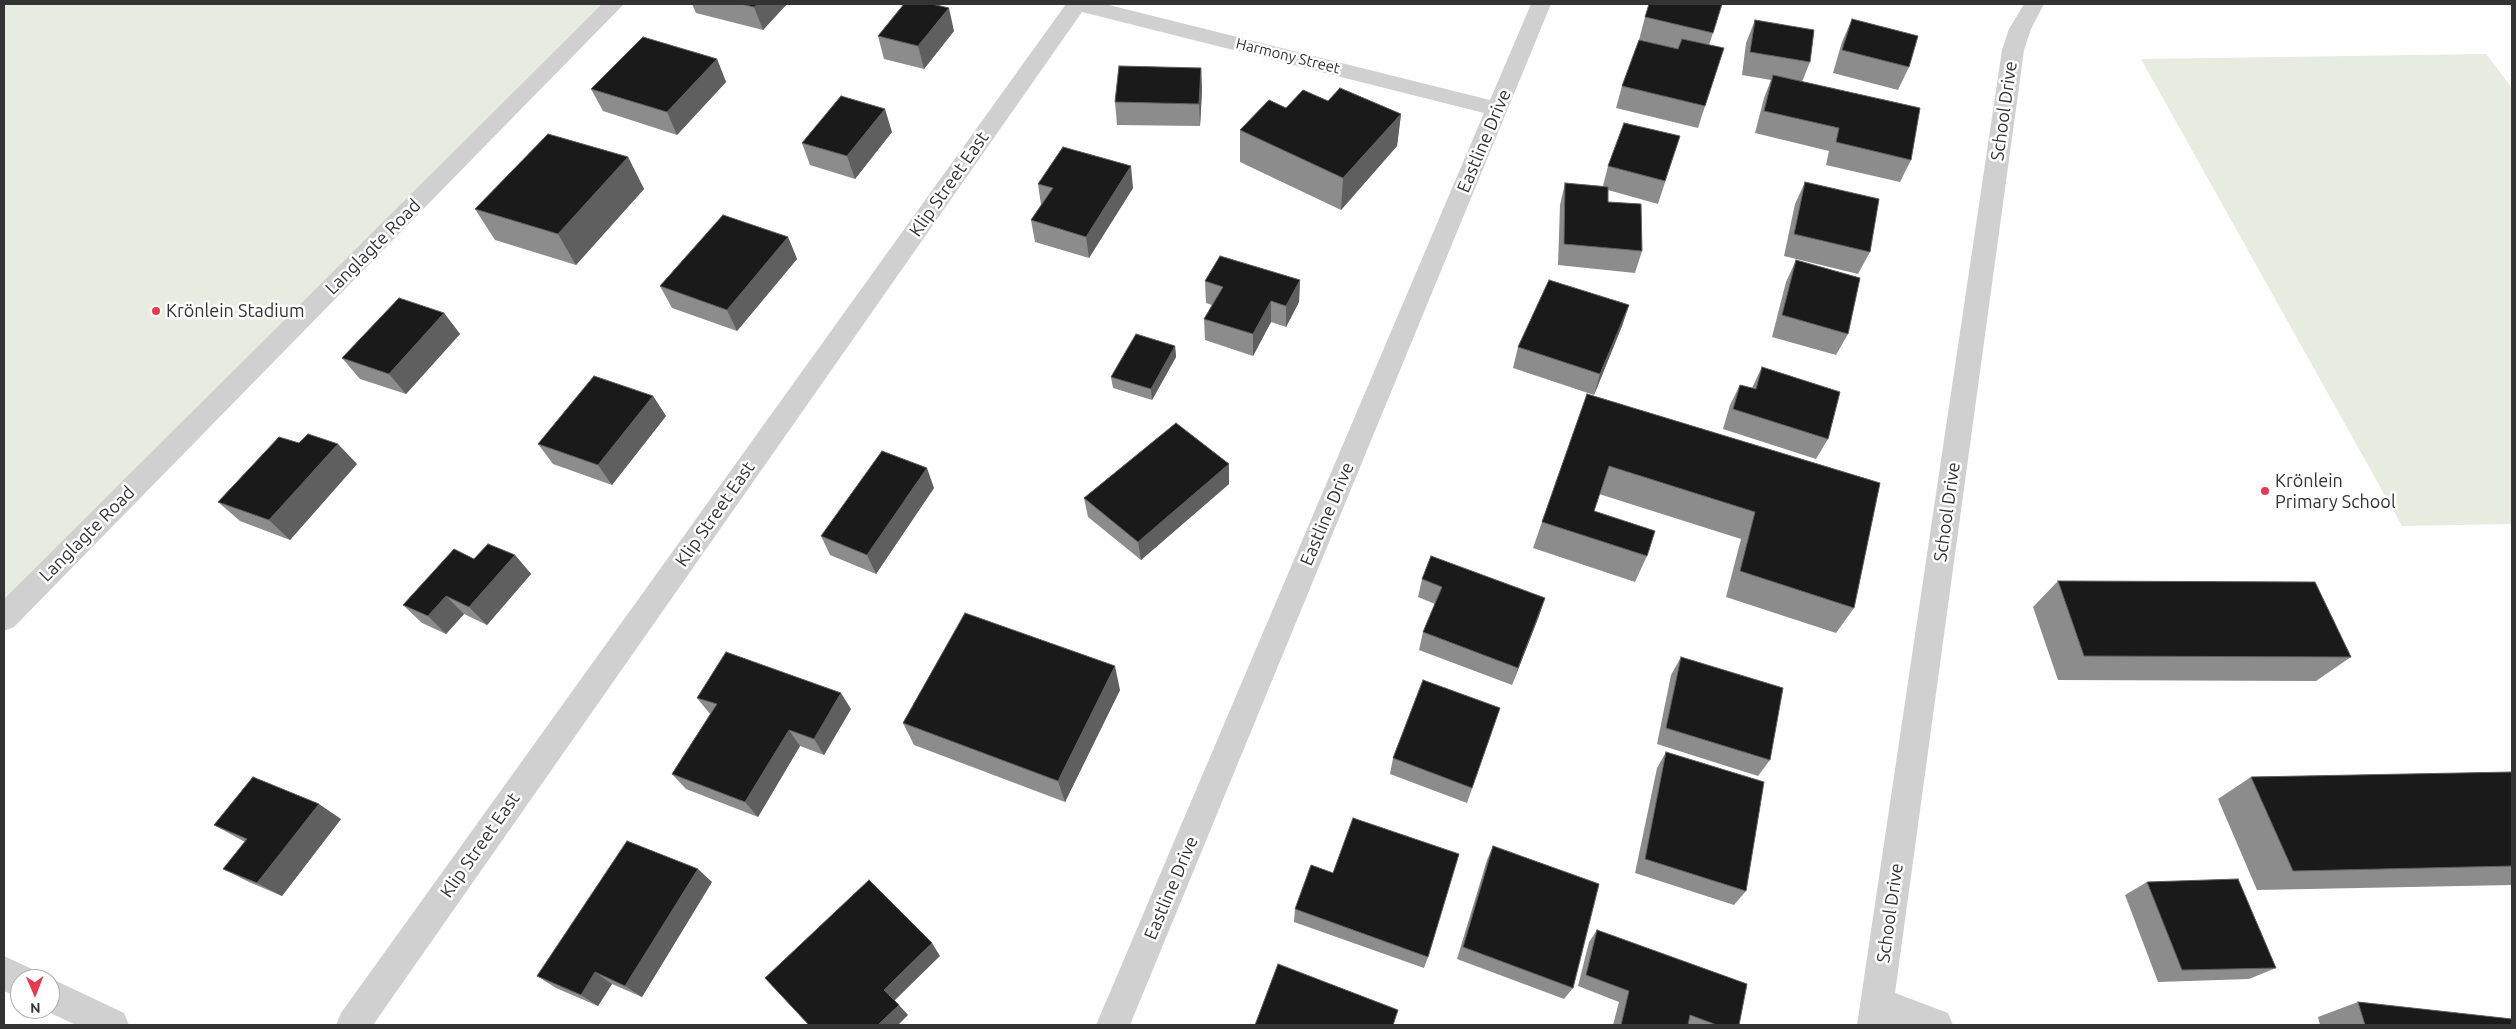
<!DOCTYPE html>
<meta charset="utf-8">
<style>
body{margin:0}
#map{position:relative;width:2516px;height:1029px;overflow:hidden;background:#fff;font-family:Ubuntu,sans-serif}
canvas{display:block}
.frame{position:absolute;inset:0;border:5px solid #333;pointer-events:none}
.north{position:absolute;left:10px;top:969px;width:50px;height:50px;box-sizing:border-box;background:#fff;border:1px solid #adadad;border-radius:50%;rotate:179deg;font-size:14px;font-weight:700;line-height:20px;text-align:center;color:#333}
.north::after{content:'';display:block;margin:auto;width:18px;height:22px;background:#e53a4f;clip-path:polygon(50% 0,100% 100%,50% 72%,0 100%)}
</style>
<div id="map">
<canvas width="2516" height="1029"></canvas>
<div class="frame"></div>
<div class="north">N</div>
</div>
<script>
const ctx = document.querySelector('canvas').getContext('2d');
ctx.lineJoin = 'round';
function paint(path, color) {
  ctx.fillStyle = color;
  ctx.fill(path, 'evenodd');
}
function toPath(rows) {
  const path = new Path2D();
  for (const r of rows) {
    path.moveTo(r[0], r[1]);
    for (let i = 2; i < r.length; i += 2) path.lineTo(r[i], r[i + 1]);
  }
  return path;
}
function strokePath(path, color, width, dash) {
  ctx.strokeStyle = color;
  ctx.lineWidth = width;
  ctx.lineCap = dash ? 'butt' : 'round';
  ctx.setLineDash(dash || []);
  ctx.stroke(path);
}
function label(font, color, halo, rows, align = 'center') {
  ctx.font = font + ' Ubuntu,sans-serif';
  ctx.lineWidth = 5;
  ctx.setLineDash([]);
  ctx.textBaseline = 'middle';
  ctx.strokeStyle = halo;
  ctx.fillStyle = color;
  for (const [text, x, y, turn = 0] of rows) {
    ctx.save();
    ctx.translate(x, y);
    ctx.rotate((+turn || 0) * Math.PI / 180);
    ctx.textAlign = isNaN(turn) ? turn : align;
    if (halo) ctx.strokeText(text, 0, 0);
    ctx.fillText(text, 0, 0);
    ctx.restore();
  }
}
paint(toPath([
 [4,4,614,4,4,618],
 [2486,54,2512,88,2512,524,2402,526,2141,59]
]), '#e6ecdf');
paint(toPath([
 [602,4,624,4,14,627,4,631,4,599,602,4],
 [1066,4,1105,4,1490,100,1531,4,1551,4,1130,1025,1096,1025,1484,113,1082,12,373,1025,336,1025,341,1013,1066,4],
 [2024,4,2044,4,2031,29,2024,50,1895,993,1948,1013,1953,1025,1857,1025,2002,50,2009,29,2024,4],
 [4,956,32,969,36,979,20,979,20,998,4,991,4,956],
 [50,978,124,1013,129,1025,76,1025,42,1009,50,1009,50,979,48,979,50,978]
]), '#d0d0d0');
paint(toPath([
 [692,4,787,4,763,30,696,13],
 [1645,17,1713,33,1709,45,1705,106,1698,128,1616,108,1622,86,1639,40],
 [1852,19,1909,67,1898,90,1833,73,1842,42],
 [1755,20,1810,62,1802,82,1911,160,1900,182,1826,165,1829,151,1755,133,1764,98,1771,80,1742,75,1746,43],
 [954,31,924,69,884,59,878,36],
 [717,59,726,82,677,135,603,111,591,89],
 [1201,68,1202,90,1200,126,1117,125,1115,102],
 [1328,101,1401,114,1397,146,1341,210,1240,162,1240,130,1286,108],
 [892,132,855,179,810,165,802,143],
 [1680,136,1658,204,1608,190,1608,202,1642,251,1635,273,1558,265,1560,205,1565,183,1603,186,1608,166],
 [628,157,644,189,576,265,495,240,475,209],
 [1805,182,1870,252,1858,274,1784,256,1795,204],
 [1038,184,1133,188,1089,258,1035,242,1031,220,1041,205],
 [788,237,797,259,737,331,672,308,660,286],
 [1796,260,1848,334,1836,355,1772,337,1786,282],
 [1300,280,1299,302,1286,327,1271,322,1253,356,1205,340,1204,319,1212,305,1206,303,1205,281],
 [1629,305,1622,326,1594,395,1513,368,1518,347],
 [444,313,460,334,406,394,360,379,342,358],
 [1175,346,1176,357,1152,400,1113,388,1111,377],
 [1762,367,1828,439,1816,459,1723,429,1730,405,1740,385,1752,388],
 [1587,394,1880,483,1854,608,1836,633,1726,597,1741,539,1599,494,1594,511,1647,556,1635,582,1533,548,1542,522],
 [653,396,666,416,612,485,553,464,538,444],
 [357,464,290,540,240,521,218,502],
 [1229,464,1229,484,1141,560,1088,517,1084,498],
 [934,488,876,574,830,555,821,536],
 [515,555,531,574,487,625,464,614,446,634,422,623,403,605,474,559],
 [1422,579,1539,616,1512,685,1419,650,1423,632,1435,604,1418,597],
 [2058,581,2351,657,2316,681,2058,680,2033,607],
 [1681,657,1770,760,1758,776,1657,744,1671,675],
 [1120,690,1065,802,914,745,903,723],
 [697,698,851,709,824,755,800,746,758,817,686,789,672,774,710,714],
 [1500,708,1467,803,1390,774,1393,758],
 [1666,752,1746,891,1734,905,1635,873,1657,768],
 [2512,772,2512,885,2257,890,2218,799,2251,777],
 [341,819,282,896,249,882,223,869,245,842,214,825],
 [1493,846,1573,988,1564,999,1457,959,1487,860],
 [712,882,642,997,612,984,598,1006,556,988,537,976],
 [2147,882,2276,968,2249,979,2158,982,2125,895],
 [1295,909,1428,957,1424,968,1294,922],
 [1597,930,1739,1025,1613,1025,1619,1002,1578,986,1589,942],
 [2358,1002,2512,1025,2320,1025,2318,1017]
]), '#8c8c8c');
paint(toPath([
 [758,4,787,4,763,30,754,7],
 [949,8,954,31,924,69,918,46],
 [717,59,726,82,677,135,667,112],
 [1201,68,1202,90,1200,126,1199,104],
 [885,109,892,132,855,179,847,156],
 [1401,114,1397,146,1341,210,1343,178],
 [628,157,644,189,576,265,558,234],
 [1131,166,1133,188,1089,258,1086,237],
 [788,237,797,259,737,331,727,310],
 [1300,280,1299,302,1286,327,1286,306],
 [1271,301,1271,322,1253,356,1253,334],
 [1629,305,1622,326,1594,395,1600,374],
 [444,313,460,334,406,394,389,374],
 [1175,346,1176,357,1152,400,1151,389],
 [653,396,666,416,612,485,598,465],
 [338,444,357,464,290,540,269,520],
 [1229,464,1229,484,1141,560,1138,542],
 [927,468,934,488,876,574,867,555],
 [515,555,531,574,487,625,469,607],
 [446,596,464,614,446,634,428,616],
 [1545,598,1539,616,1512,685,1518,668],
 [1115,666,1120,690,1065,802,1058,781],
 [841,693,851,709,824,755,814,739],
 [789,730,800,746,758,817,745,802],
 [319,804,341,819,282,896,257,883],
 [698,869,712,882,642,997,625,986],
 [932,943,940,956,894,1001,884,990],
 [595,972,612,984,598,1006,581,995],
 [899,1005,908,1015,898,1025,878,1025]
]), '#5f5f5f');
const building = toPath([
 [741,4,758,4,754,7,741,4],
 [904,4,932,4,949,8,918,46,878,36,904,4],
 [1649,4,1722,4,1713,33,1645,17,1649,4],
 [1852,19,1918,36,1909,67,1842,50,1852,19],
 [1755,20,1814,30,1810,62,1750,52,1755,20],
 [643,37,717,59,667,112,591,89,643,37],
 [1682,39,1724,48,1705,106,1622,86,1639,40,1678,49,1682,39],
 [1119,66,1201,68,1199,104,1115,102,1119,66],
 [1773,75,1920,108,1911,160,1836,142,1839,128,1764,111,1773,75],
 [1340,88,1401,114,1343,178,1240,130,1269,100,1286,108,1303,90,1328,101,1340,88],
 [841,96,885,109,847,156,802,143,841,96],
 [1624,123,1680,136,1665,181,1608,166,1624,123],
 [548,134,628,157,558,234,475,209,548,134],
 [1063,147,1131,166,1086,237,1031,220,1053,188,1038,184,1063,147],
 [1805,182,1879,199,1870,252,1794,234,1805,182],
 [1565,183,1608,187,1608,202,1641,204,1642,251,1564,244,1565,183],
 [723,215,788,237,727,310,660,286,723,215],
 [1220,256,1300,280,1286,306,1271,301,1253,334,1204,319,1223,287,1205,281,1220,256],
 [1796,260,1860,278,1848,334,1782,315,1796,260],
 [1549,280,1629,305,1600,374,1518,347,1549,280],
 [399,298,444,313,389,374,342,358,399,298],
 [1136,334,1175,346,1151,389,1111,377,1136,334],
 [1762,367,1840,392,1828,439,1733,409,1740,385,1756,389,1762,367],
 [594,376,653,396,598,465,538,444,594,376],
 [1587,394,1880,483,1854,608,1740,571,1755,512,1609,466,1594,511,1655,531,1647,556,1542,522,1587,394],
 [1176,423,1229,464,1138,542,1084,498,1176,423],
 [308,434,338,444,269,520,218,502,279,437,299,443,308,434],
 [882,451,927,468,867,555,821,536,882,451],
 [488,544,515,555,469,607,446,596,428,616,403,605,454,549,474,559,488,544],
 [1431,556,1545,598,1518,668,1423,632,1442,587,1422,579,1431,556],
 [2058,581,2315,582,2351,657,2084,656,2058,581],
 [965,613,1115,666,1058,781,903,723,965,613],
 [726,652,841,693,814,739,789,730,745,802,672,774,717,704,697,698,726,652],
 [1681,657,1783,688,1770,760,1666,728,1681,657],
 [1423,680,1500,708,1472,788,1393,758,1423,680],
 [1666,752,1764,782,1746,891,1645,859,1666,752],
 [2512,772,2512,866,2293,871,2251,777,2512,772],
 [253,777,319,804,257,883,223,869,247,839,214,825,253,777],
 [1353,818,1459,854,1428,957,1295,909,1311,865,1333,873,1353,818],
 [627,841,698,869,625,986,595,972,581,995,537,976,627,841],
 [1493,846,1599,884,1573,988,1463,947,1493,846],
 [2238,879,2276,968,2182,970,2147,882,2238,879],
 [869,880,932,943,884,990,899,1005,878,1025,809,1025,765,978,869,880],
 [1597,930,1747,984,1739,1025,1717,1025,1690,1015,1688,1025,1621,1025,1629,991,1586,975,1597,930],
 [1278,964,1398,1010,1393,1025,1255,1025,1278,964],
 [2358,1002,2512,1019,2512,1025,2365,1025,2358,1002]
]);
paint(building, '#1a1a1a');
strokePath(building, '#5f5f5f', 1);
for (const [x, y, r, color] of [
 [156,311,5,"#e53a4f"],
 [2265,491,5,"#e53a4f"]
]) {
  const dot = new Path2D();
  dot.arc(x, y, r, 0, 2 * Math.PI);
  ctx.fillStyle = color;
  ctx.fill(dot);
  strokePath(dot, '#fff', 2);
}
label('15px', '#333', '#fff', [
 ["Harmony Street",1288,56,14]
]);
label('18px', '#333', '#fff', [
 ["School Drive",2004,111,-82],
 ["Eastline Drive",1484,141,-67],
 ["Klip Street East",949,184,-55],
 ["Langlagte Road",373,247,-45],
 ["School Drive",1947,512,-82],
 ["Klip Street East",715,514,-55],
 ["Eastline Drive",1327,514,-67],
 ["Langlagte Road",87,534,-45],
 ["Klip Street East",480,845,-55],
 ["Eastline Drive",1171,888,-67],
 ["School Drive",1890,913,-82]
]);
label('18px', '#333', '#fff', [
 ["Krönlein Stadium",166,311],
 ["Krönlein",2275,481],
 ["Primary School",2275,502]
], 'left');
</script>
